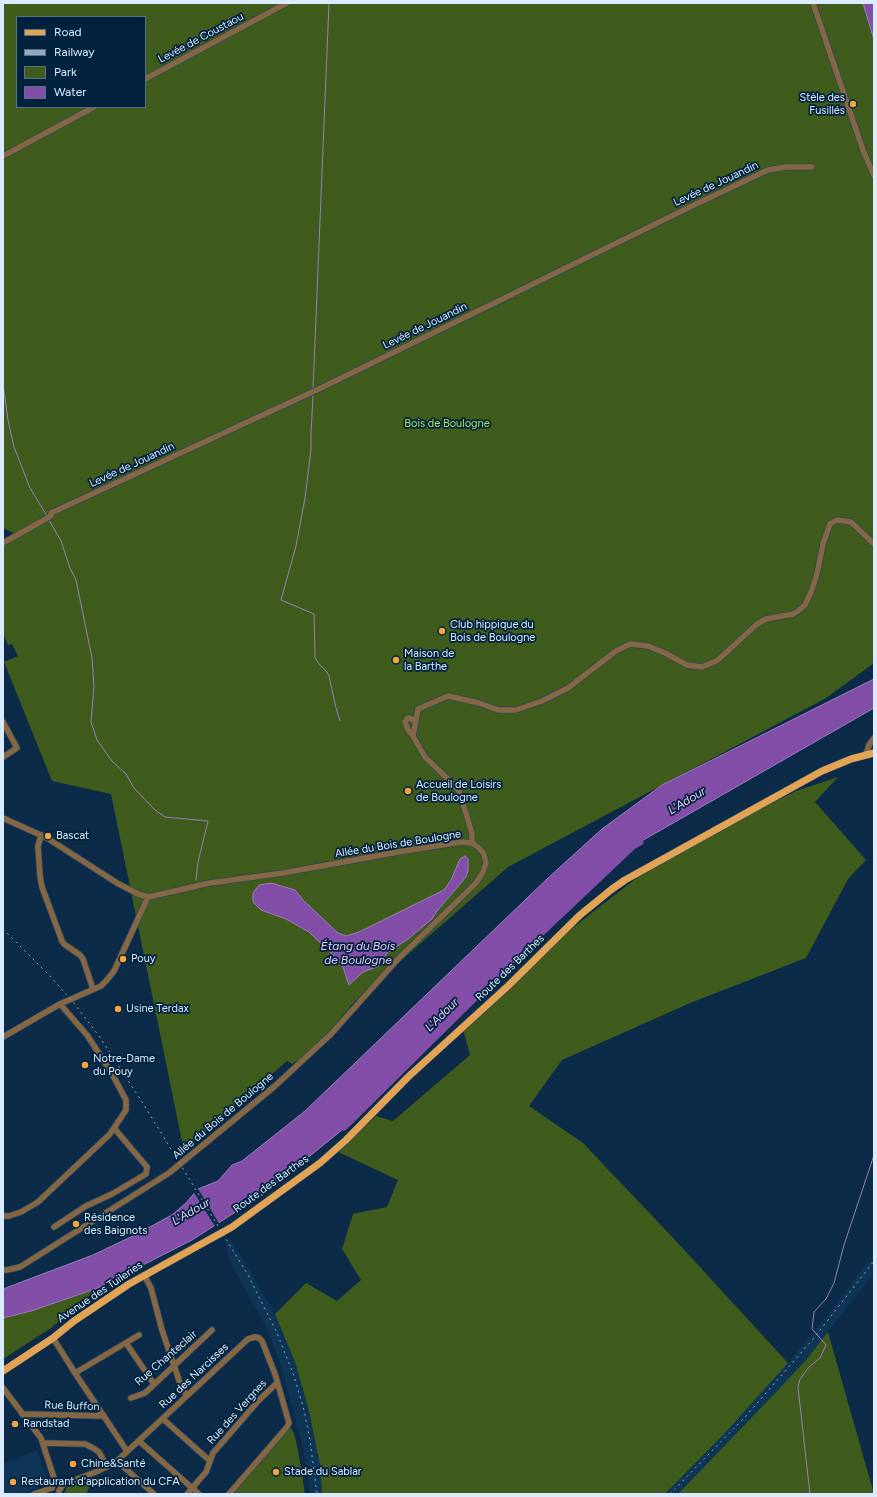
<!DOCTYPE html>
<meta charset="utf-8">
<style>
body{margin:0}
#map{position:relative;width:877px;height:1497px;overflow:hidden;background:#0c2b48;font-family:Figtree,sans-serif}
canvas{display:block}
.frame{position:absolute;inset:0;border:4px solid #daecfe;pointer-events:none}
.legend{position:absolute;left:16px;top:16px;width:130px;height:92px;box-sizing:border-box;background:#02213d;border:1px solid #58728a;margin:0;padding:5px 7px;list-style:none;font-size:12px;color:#daecfe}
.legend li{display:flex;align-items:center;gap:8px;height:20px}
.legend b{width:20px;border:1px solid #58728a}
</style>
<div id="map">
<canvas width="877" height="1497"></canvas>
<div class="frame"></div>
<ul class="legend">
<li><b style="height:5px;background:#e3a354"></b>Road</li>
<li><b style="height:5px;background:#92a9bf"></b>Railway</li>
<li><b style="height:11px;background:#405c1c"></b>Park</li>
<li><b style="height:11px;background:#824ea7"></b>Water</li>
</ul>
</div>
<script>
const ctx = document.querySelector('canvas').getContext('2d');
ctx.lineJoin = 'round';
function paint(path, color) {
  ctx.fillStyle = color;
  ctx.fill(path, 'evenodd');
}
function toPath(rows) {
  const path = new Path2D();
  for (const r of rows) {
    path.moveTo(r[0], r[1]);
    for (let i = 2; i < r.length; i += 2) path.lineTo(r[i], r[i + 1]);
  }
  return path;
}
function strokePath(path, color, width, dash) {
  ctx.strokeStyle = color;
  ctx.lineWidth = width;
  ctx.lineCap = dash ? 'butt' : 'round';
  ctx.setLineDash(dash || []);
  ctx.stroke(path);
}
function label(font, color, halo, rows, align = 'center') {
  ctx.font = font + ' Figtree,sans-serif';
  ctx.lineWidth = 3.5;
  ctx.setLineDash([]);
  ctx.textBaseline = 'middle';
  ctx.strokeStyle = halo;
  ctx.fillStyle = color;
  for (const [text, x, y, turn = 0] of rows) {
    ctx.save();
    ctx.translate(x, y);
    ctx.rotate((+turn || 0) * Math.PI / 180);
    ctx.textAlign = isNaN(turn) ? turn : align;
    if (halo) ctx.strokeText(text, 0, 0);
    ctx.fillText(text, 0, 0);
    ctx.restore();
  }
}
paint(toPath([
 [229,1239,240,1254,275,1314,295,1362,309,1411,320,1465,322,1494,310,1494,303,1448,280,1362,265,1325,230,1262,225,1242],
 [874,1253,874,1273,806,1360,780,1388,678,1494,665,1494,725,1433,788,1363,835,1306],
 [37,1450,48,1483,22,1494,3,1494,3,1464]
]), '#0e3456');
paint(toPath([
 [3,3,874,3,874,663,826,698,508,867,356,1000,328,1033,303,1057,292,1064,287,1061,184,1151,111,794,52,781,4,662,18,656,12,644,8,645,3,633,3,546,20,536,3,528],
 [17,17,145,17,145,107,17,107],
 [838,777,815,802,866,860,848,879,806,958,690,1003,562,1060,529,1106,583,1143,676,1241,788,1363,725,1433,665,1494,322,1494,320,1465,309,1411,295,1362,275,1314,306,1283,337,1301,361,1280,342,1249,353,1214,387,1207,398,1180,338,1152,376,1116,393,1121,470,1055,463,1029,539,954,661,859,796,791],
 [98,1288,51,1328,3,1359,3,1318,31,1311],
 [828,1332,874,1494,678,1494,780,1388,806,1360],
 [290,1427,294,1433,298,1450,305,1494,233,1494],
 [94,1478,86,1494,64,1494,67,1487]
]), '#405c1c');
const water = toPath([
 [863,3,874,3,874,40,863,3],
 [874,679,874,708,633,846,524,949,348,1125,262,1195,192,1240,98,1288,31,1311,3,1318,3,1289,93,1255,135,1235,172,1215,186,1203,198,1189,218,1181,232,1165,242,1161,305,1111,548,878,602,829,662,785,874,679],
 [465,856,468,859,468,870,466,877,437,911,432,919,408,939,387,953,379,966,363,972,349,985,343,967,332,954,309,932,286,919,261,910,253,902,253,893,259,885,271,883,295,890,303,900,338,933,346,936,359,932,444,890,451,880,460,859,465,856]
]);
paint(water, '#824ea7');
strokePath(water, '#9c7dc1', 1);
paint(toPath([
 [197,1187,220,1225,216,1228,193,1191]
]), '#0c2b48');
strokePath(toPath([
 [3,384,8,420,14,447,30,488,47,516],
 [313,390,329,3],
 [313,395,311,435,311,449,305,498,296,546,281,600,314,614,315,658,320,665,327,672,329,676,335,704,340,721],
 [228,428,312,389],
 [125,482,152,469],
 [49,520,61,541,70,568,76,580,92,658,94,686,91,722,97,740,112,761,126,774,134,788,155,810,165,817,208,821,198,862,196,880],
 [810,1494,798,1387,800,1379,809,1367,820,1358,826,1345,812,1329,814,1312,826,1299,834,1283,844,1245,874,1155]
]), '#9c7dc1', 1);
strokePath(toPath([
 [344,1127,524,949,633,846,640,842]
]), '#824ea7', 7);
const minor = toPath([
 [813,3,863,150,874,176],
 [145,79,287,3],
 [3,156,94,107],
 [3,543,51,516,51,513,321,388,692,206,768,170,786,167,812,167],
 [3,722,17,748,3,757],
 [413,736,408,730,405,722,408,718,412,719,415,722],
 [866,755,869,745,874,738],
 [3,818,47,838,117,883,138,894,148,897,210,883,283,873,404,851,462,842,472,843,479,848,484,854,486,863,483,872,476,883,398,959,331,1034,275,1086,169,1173,20,1267,7,1270,3,1270],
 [41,835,38,846,40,876,42,887,62,941,64,944,80,955,83,959,93,989],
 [472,843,472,833,459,791,454,785,425,757,413,736,418,709,448,696,479,703,498,710,516,710,542,701,568,688,616,651,630,644,648,646,665,653,687,665,702,667,718,660,757,624,766,619,793,614,798,611,805,605,811,592,817,574,823,544,830,524,837,520,851,522,874,544],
 [3,1037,60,1004,101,986,106,981,114,971,148,897],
 [3,1216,9,1216,21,1212,38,1202,110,1134,126,1110,126,1100,111,1072,87,1035,60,1004],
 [54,1227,86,1206,112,1194,146,1174,147,1167,114,1128],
 [144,1275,151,1288,162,1330,182,1389,187,1395],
 [53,1338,75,1373,139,1335],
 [126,1343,154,1384],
 [75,1373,127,1451],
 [3,1388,41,1438,55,1481],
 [131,1398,145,1393,212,1330],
 [22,1414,104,1416],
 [163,1419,210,1461],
 [139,1441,199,1494],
 [43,1443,85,1444,93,1448,99,1452,107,1467],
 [117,1461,154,1494],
 [62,1485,98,1471,117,1461,248,1339,255,1337,259,1338,262,1341,275,1374,289,1423,287,1427,229,1494],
 [52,1488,54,1482,59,1482,62,1486,59,1491],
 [34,1494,52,1488],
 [187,1494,206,1472,213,1453,260,1399,277,1383]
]);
const major = toPath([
 [3,1371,53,1338,74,1321,129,1284,232,1227,320,1163,346,1140,408,1077,508,986,580,915,612,889,625,880,822,771,851,759,874,753]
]);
strokePath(minor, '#294661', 7);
strokePath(major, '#294661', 8);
strokePath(minor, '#866743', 5.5);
strokePath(major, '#e3a354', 7);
strokePath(toPath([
 [3,929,49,975,73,1002,99,1036,144,1105,248,1275,277,1333,294,1376,304,1410,310,1440,317,1494],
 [670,1494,745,1417,814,1338,874,1261]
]), '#92a9bf', 1, [2, 4]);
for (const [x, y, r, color] of [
 [853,104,4,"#f2a541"],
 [442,631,4,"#f2a541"],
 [396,660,4,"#f2a541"],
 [408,791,4,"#f2a541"],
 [48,836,4,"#f2a541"],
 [123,959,4,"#f2a541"],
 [118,1009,4,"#f2a541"],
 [85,1065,4,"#f2a541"],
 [76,1224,4,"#f2a541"],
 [15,1424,4,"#f2a541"],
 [73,1464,4,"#f2a541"],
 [276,1472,4,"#f2a541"],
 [13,1482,4,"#f2a541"]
]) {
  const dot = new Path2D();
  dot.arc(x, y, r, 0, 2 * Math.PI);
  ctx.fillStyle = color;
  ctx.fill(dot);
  strokePath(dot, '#02213d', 1.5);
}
label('11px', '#daecfe', '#02213d', [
 ["Levée de Coustaou",201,38,-28],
 ["Levée de Jouandin",716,184,-25],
 ["Levée de Jouandin",425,326,-26],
 ["Levée de Jouandin",132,465,-25],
 ["Allée du Bois de Boulogne",398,844,-9],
 ["Route des Barthes",510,968,-44],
 ["Allée du Bois de Boulogne",223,1116,-40],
 ["Route des Barthes",271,1184,-36],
 ["Avenue des Tuileries",100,1292,-34],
 ["Rue Chanteclair",166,1358,-41],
 ["Rue des Narcisses",194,1376,-43],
 ["Rue Buffon",72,1406,2],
 ["Rue des Vergnes",237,1412,-48]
]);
label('11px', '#daecfe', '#02213d', [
 ["Stèle des",845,98,"right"],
 ["Fusillés",845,111,"right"],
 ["Club hippique du",450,625],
 ["Bois de Boulogne",450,638],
 ["Maison de",404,654],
 ["la Barthe",404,667],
 ["Accueil de Loisirs",416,785],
 ["de Boulogne",416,798],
 ["Bascat",56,836],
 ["Pouy",131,959],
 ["Usine Terdax",126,1009],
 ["Notre-Dame",93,1059],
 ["du Pouy",93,1072],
 ["Résidence",84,1218],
 ["des Baignots",84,1231],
 ["Randstad",23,1424],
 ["Chine&Santé",81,1464],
 ["Stade du Sablar",284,1472],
 ["Restaurant d'application du CFA",21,1482]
], 'left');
label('11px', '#abe561', '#02213d', [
 ["Bois de Boulogne",447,424]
]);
label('italic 12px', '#e4caf9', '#02213d', [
 ["L'Adour",687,801,-31],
 ["Étang du Bois",358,946],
 ["de Boulogne",358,960],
 ["L'Adour",442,1015,-45],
 ["L'Adour",191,1212,-30]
]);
</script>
